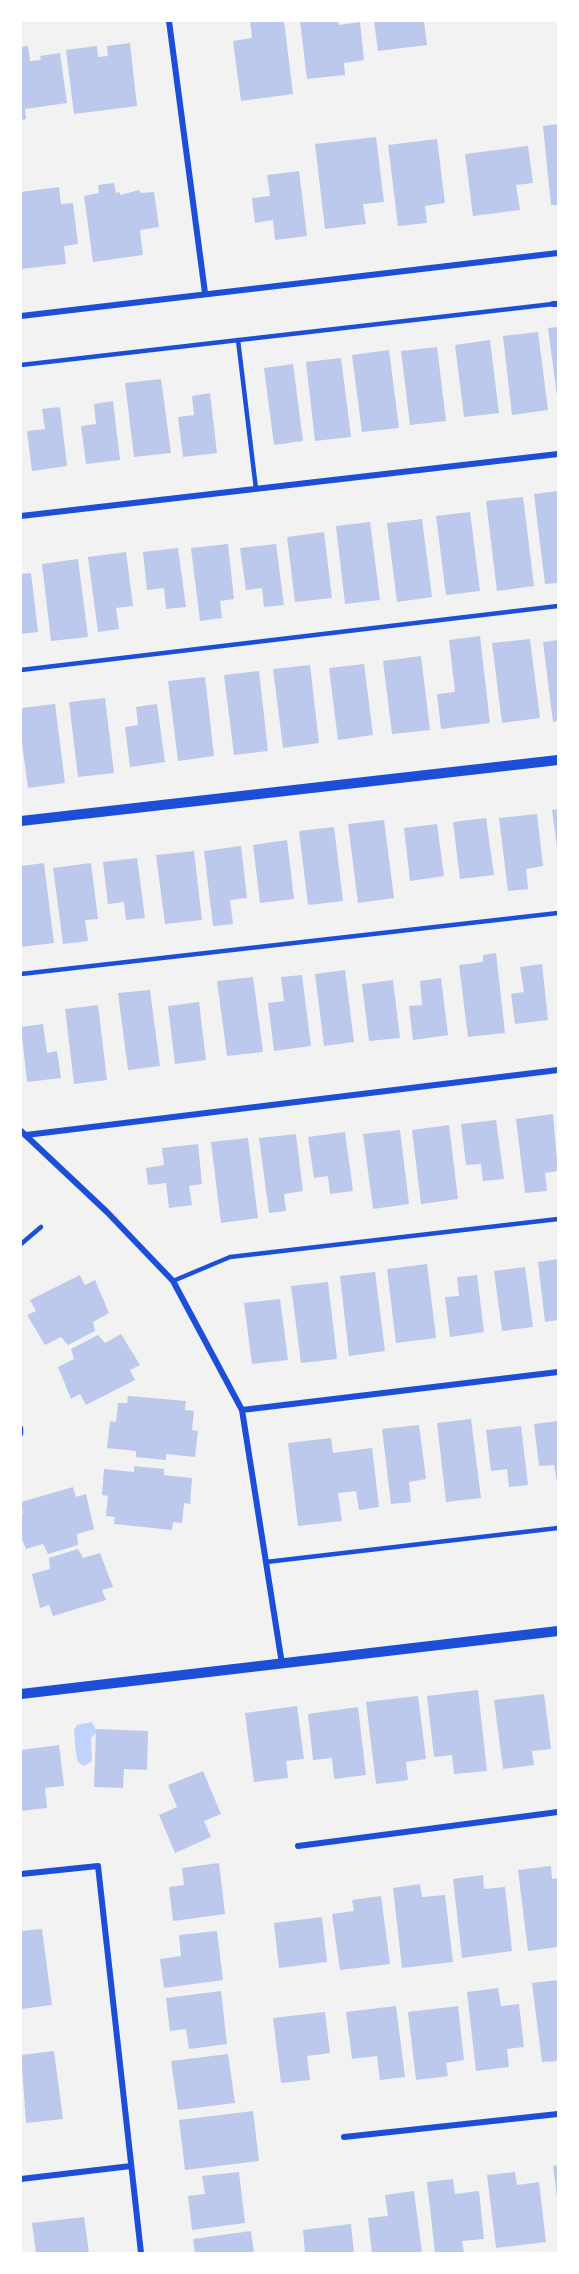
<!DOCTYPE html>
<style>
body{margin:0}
#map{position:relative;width:579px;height:2274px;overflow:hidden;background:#f2f2f2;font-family:"Asap Condensed",sans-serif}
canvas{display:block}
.frame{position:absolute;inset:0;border:22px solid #fff;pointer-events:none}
</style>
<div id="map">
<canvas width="579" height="2274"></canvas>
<div class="frame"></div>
</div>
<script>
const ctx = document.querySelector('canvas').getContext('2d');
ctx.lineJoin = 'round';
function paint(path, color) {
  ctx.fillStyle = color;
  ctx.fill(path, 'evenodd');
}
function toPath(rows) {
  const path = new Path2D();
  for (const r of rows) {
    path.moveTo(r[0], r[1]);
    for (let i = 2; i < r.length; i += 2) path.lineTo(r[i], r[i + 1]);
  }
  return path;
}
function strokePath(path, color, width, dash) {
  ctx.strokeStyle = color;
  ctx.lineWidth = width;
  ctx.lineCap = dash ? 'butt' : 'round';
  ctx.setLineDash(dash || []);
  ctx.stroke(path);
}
paint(toPath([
 [92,1722,97,1732,91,1738,92,1761,84,1766,78,1762,76,1754,74,1730,77,1725]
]), '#bfd3fe');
paint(toPath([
 [250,21,284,21,293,94,241,101,233,41,252,38],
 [300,21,338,21,339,25,360,22,364,60,344,63,345,75,307,79],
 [374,21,424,21,427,45,378,51],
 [130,43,137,106,74,114,66,50,97,46,98,57,108,56,107,46],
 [28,46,30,61,41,60,40,56,60,53,67,103,25,109,26,119,21,120,21,47],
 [558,124,558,205,551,205,543,126],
 [376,137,384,202,363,204,366,224,325,229,315,144],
 [437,139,445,203,425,206,427,223,398,226,388,145],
 [528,146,533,183,516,185,520,210,473,216,465,154],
 [299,171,307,236,275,240,273,220,255,223,252,198,270,196,267,175],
 [114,183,116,193,120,192,120,195,139,190,141,193,154,192,159,227,140,230,143,255,93,262,84,196,99,193,98,185],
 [59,187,61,204,73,203,78,244,64,246,66,264,21,269,21,192],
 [558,327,558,396,557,396,548,328],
 [538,332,548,410,512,415,503,336],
 [490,340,499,413,464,417,455,345],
 [437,347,446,421,410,425,401,351],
 [389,350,399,428,362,432,352,355],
 [341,358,351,437,315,441,306,362],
 [293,364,303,441,274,445,264,368],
 [161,379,171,453,134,457,125,383],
 [210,393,217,453,183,457,178,417,194,415,192,396],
 [113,401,120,460,86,464,81,426,96,424,94,404],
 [60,407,67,466,32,471,27,431,45,429,42,409],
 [558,491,558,583,545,584,534,494],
 [523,497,534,586,497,591,486,501],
 [470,512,480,591,446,595,436,516],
 [422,519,432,597,397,602,387,523],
 [370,522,380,600,345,604,336,526],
 [324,532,332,598,295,602,287,537],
 [228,544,234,599,220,601,222,618,200,621,191,548],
 [276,544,284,605,264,607,262,588,246,590,240,548],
 [178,548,186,607,166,609,164,588,147,590,143,552],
 [126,552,133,606,116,608,119,629,98,632,88,557],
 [78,559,88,637,51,641,42,564],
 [31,573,38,632,21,634,21,574],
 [480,636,490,723,441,729,437,694,455,692,449,640],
 [530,639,540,718,502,723,492,643],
 [558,640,558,721,553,722,543,642],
 [421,656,430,730,392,734,383,661],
 [364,664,373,735,338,740,329,668],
 [310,665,319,743,283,748,273,669],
 [259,671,268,751,234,755,224,675],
 [205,677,214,756,178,761,168,681],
 [105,698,114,773,78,777,69,702],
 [55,704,65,783,28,788,21,736,21,708],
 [157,704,165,762,130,767,125,727,138,725,136,707],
 [558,809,558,848,557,848,552,810],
 [537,814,543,866,526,869,528,889,508,891,499,818],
 [486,818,494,875,460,879,453,822],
 [384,820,394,898,358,903,348,824],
 [437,824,444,876,410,881,404,828],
 [334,827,343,901,308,905,299,831],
 [287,840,294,899,260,903,253,845],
 [241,846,247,898,230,900,233,924,213,926,204,851],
 [194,851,202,920,165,924,156,855],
 [137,858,145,918,126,920,124,902,108,904,103,862],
 [44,863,54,943,21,947,21,866],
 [91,863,98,919,85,920,88,941,63,944,53,868],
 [496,953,505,1033,468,1037,459,965,483,962,483,955],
 [542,964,548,1020,515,1024,511,994,524,992,520,967],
 [345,970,354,1042,324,1046,315,974],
 [302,975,311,1046,274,1051,268,1003,284,1001,281,977],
 [253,977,263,1052,227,1056,217,981],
 [441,978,448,1035,413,1040,409,1006,422,1005,420,981],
 [393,980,400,1038,369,1041,362,984],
 [150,990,160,1066,128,1070,118,993],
 [199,1002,206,1060,175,1064,168,1006],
 [98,1005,107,1080,74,1084,65,1009],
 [43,1024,47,1053,57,1051,61,1078,27,1082,21,1027],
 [553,1114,558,1171,545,1173,547,1191,525,1193,516,1119],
 [496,1120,504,1179,483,1181,481,1164,466,1165,461,1124],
 [449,1125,458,1199,421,1204,412,1130],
 [400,1130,409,1204,373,1209,363,1134],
 [345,1132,353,1191,330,1194,328,1176,314,1178,308,1137],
 [296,1134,303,1191,284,1194,286,1211,269,1213,259,1138],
 [248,1138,258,1218,221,1223,211,1142],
 [198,1144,202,1184,189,1186,192,1205,169,1208,166,1183,148,1185,146,1168,164,1165,162,1148],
 [558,1259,558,1320,545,1322,538,1262],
 [427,1264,436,1338,396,1343,387,1269],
 [525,1267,533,1327,502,1331,494,1271],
 [375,1272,385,1351,349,1356,340,1276],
 [80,1275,85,1285,95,1280,109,1313,93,1322,95,1331,68,1345,61,1337,45,1345,27,1315,36,1311,30,1300],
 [477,1275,484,1332,450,1337,445,1297,459,1296,457,1277],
 [328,1282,337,1359,301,1363,291,1286],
 [280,1299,288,1360,252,1364,244,1303],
 [121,1334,140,1365,130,1370,135,1380,86,1405,80,1394,71,1399,58,1367,74,1359,71,1349,98,1335,105,1343],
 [128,1396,186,1401,185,1410,194,1411,192,1430,198,1431,195,1457,166,1454,166,1460,136,1457,136,1451,107,1448,110,1421,116,1422,118,1403,127,1403],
 [471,1419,481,1498,446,1502,437,1423],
 [558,1421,558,1483,557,1483,554,1465,539,1466,534,1424],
 [419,1425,426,1479,409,1482,411,1502,391,1504,382,1429],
 [521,1426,528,1485,509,1487,507,1469,491,1471,486,1430],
 [331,1438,333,1453,372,1448,379,1507,359,1510,356,1491,338,1493,342,1521,298,1526,288,1443],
 [134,1466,164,1469,164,1475,192,1478,190,1504,184,1503,182,1523,173,1522,172,1530,114,1524,115,1517,106,1516,108,1496,102,1495,104,1469,134,1472],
 [73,1487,76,1497,86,1494,94,1529,77,1534,78,1545,48,1554,43,1544,26,1549,21,1537,21,1515,23,1514,21,1502],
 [78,1549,83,1558,100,1553,113,1587,102,1590,106,1600,53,1616,49,1605,40,1608,32,1574,50,1569,49,1558],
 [478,1690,487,1771,454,1774,452,1755,434,1757,427,1696],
 [544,1694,551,1749,532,1751,534,1765,503,1769,494,1700],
 [418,1696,426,1759,406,1762,408,1780,376,1784,366,1702],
 [297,1706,304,1759,286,1761,288,1778,254,1782,245,1713],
 [358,1707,366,1775,334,1779,332,1758,313,1760,308,1714],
 [96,1729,148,1731,147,1770,124,1769,123,1788,94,1787],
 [59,1745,64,1786,45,1788,47,1808,21,1811,21,1750],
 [203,1771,221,1814,204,1821,211,1837,175,1853,159,1815,177,1807,168,1785],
 [219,1863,225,1914,173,1921,169,1887,184,1885,182,1868],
 [551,1866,552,1879,558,1878,558,1947,528,1951,518,1870],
 [483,1875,484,1889,505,1887,512,1951,462,1958,453,1879],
 [420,1884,422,1897,445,1895,453,1962,402,1968,393,1888],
 [381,1896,390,1964,340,1970,332,1914,354,1911,352,1900],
 [322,1917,327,1962,279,1968,274,1923],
 [42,1929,52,2005,21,2009,21,1931],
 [217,1931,223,1980,164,1988,160,1959,181,1956,179,1935],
 [558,1980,558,2061,542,2062,532,1983],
 [498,1988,501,2006,519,2004,524,2047,507,2049,509,2067,476,2071,467,1992],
 [221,1991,227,2044,189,2049,186,2029,170,2031,166,1998],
 [396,2006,405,2077,380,2080,377,2056,352,2059,346,2012],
 [458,2006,464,2060,446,2063,448,2076,416,2080,408,2012],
 [325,2012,330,2053,307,2056,310,2080,281,2083,273,2018],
 [54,2051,63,2119,26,2123,21,2055],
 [228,2054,235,2103,178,2110,171,2061],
 [253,2111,259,2161,185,2170,179,2120],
 [558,2165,558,2197,557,2197,553,2166],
 [239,2172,245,2223,192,2230,188,2196,205,2194,202,2176],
 [515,2172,517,2185,539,2182,546,2242,496,2248,487,2175],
 [453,2179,455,2194,479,2191,484,2239,462,2241,464,2253,435,2253,427,2182],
 [414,2191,422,2253,372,2253,368,2218,388,2216,385,2195],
 [84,2217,89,2253,36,2253,32,2223],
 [351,2224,354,2253,305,2253,303,2230],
 [251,2231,254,2253,195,2253,193,2239]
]), '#bdc9ec');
strokePath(toPath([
 [238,340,256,489],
 [21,365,553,304],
 [21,670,558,606],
 [21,974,558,913],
 [21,1244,41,1227],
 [173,1281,230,1257,558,1219],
 [21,1428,21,1434],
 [266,1562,558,1528]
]), '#1d4ed8', 4.5);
strokePath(toPath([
 [169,21,205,293],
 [553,304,558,304],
 [21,316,558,253],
 [21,516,558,454],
 [21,1131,107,1212,173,1281,242,1410,282,1664],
 [26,1135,558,1070],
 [242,1410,558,1372],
 [298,1846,558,1812],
 [21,1874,98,1866,141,2253],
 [344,2137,558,2114],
 [21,2179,131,2166]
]), '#1d4ed8', 6);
strokePath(toPath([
 [21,821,558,760],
 [21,1694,558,1631]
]), '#1d4ed8', 10);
</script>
